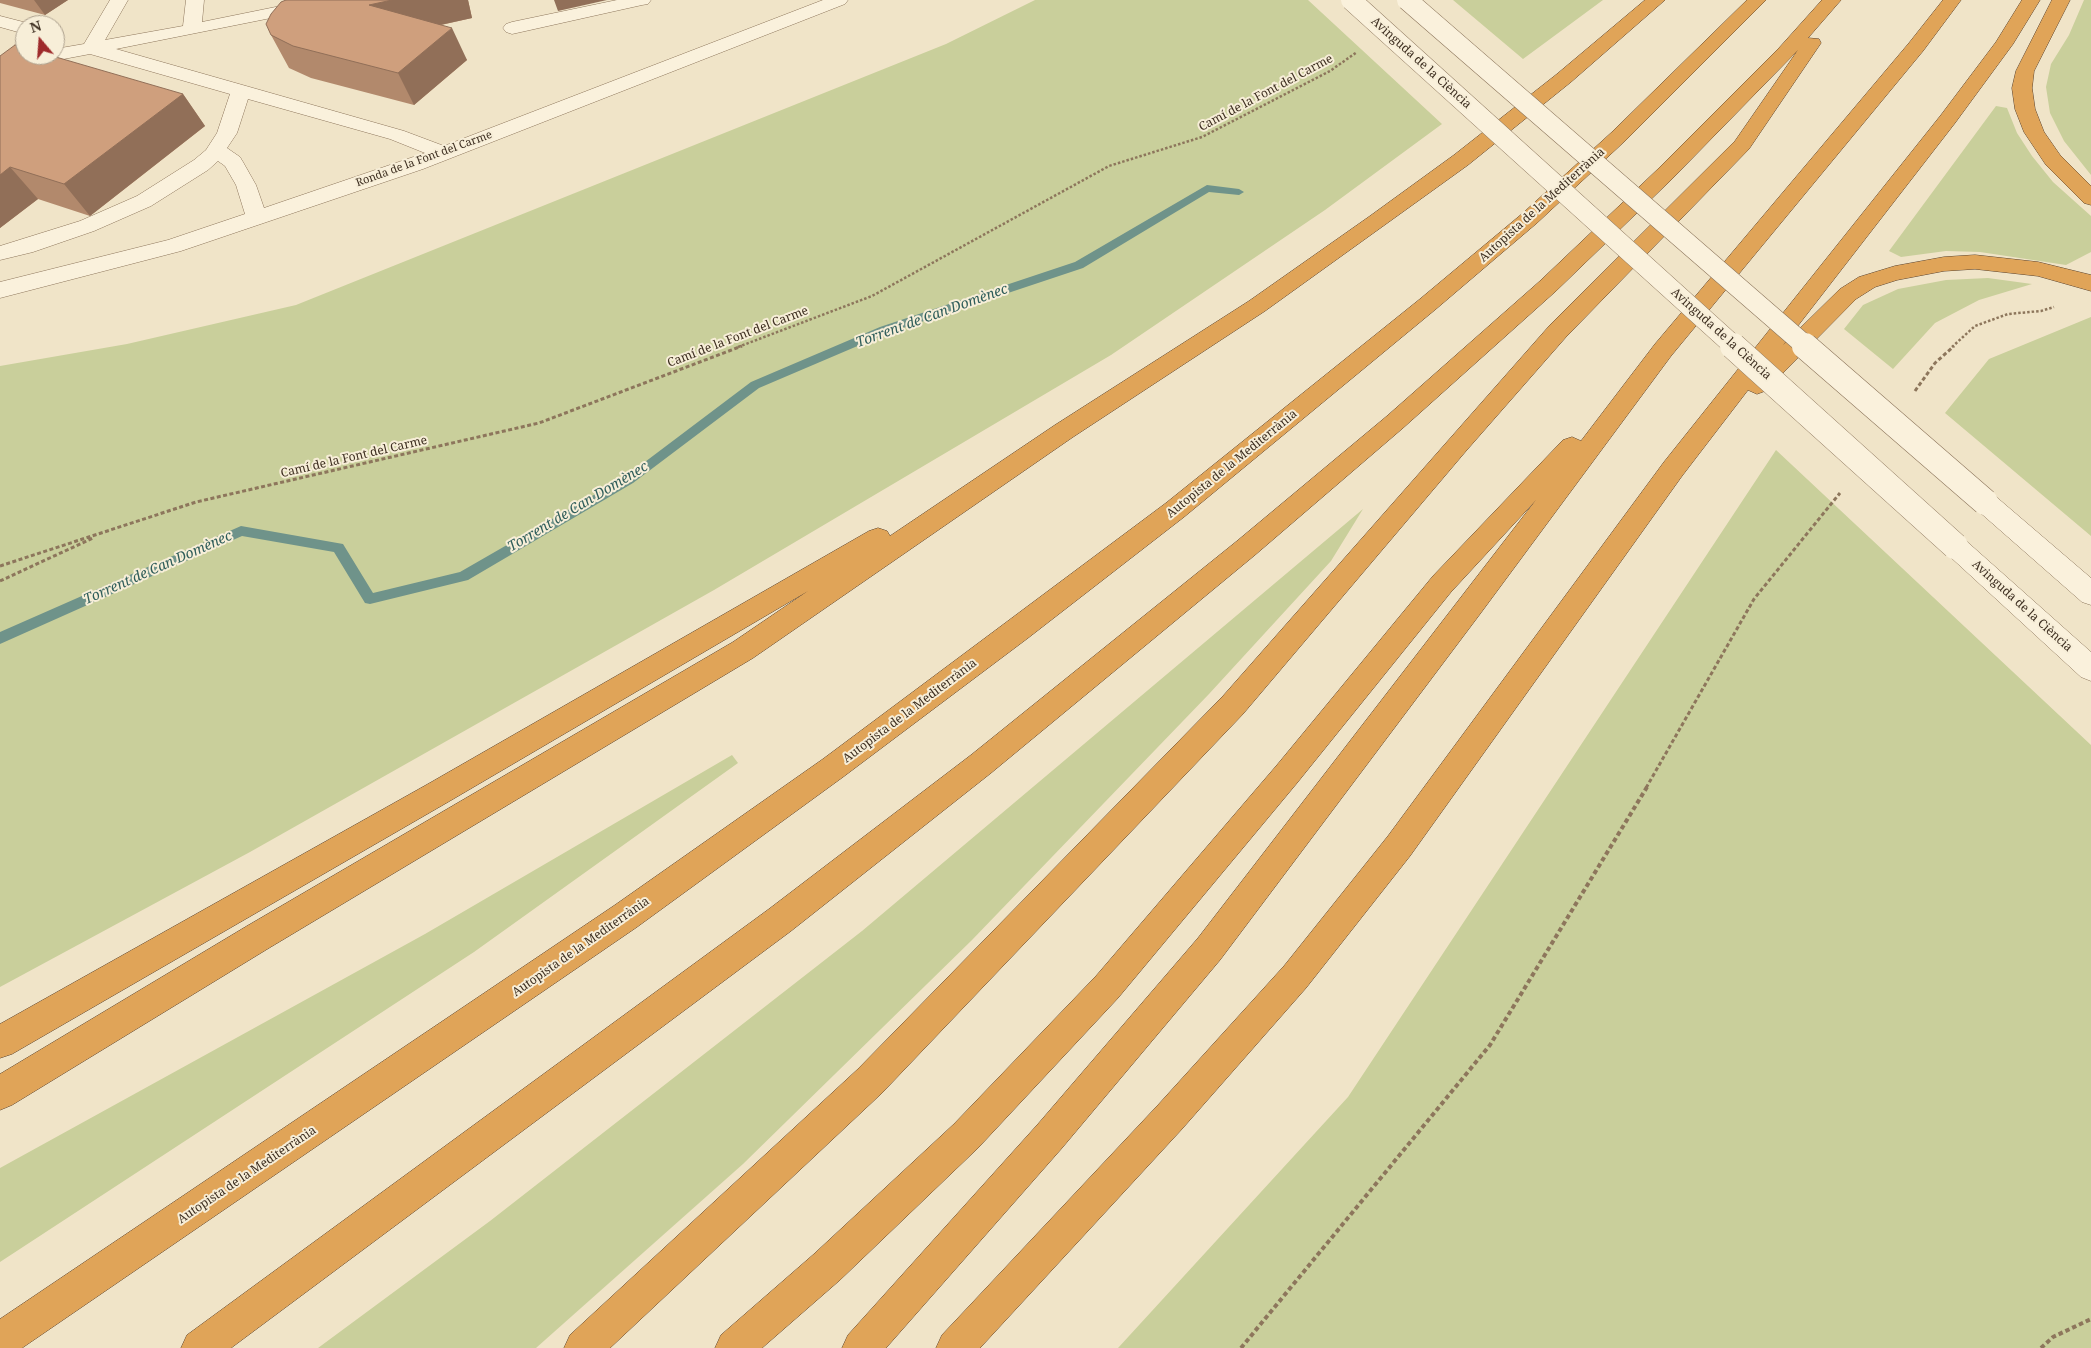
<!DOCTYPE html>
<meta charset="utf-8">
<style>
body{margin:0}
#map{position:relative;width:2091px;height:1348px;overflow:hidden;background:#f0e4c8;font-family:"Noto Serif",serif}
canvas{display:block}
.north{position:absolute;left:15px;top:15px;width:50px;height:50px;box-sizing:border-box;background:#f7eed8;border:1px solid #ada18e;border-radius:50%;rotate:342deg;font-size:14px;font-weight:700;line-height:20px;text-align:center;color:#3d2e20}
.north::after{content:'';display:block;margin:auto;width:18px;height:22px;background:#9e2a2b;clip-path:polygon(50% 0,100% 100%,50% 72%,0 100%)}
</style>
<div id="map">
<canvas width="2091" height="1348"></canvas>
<div class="north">N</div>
</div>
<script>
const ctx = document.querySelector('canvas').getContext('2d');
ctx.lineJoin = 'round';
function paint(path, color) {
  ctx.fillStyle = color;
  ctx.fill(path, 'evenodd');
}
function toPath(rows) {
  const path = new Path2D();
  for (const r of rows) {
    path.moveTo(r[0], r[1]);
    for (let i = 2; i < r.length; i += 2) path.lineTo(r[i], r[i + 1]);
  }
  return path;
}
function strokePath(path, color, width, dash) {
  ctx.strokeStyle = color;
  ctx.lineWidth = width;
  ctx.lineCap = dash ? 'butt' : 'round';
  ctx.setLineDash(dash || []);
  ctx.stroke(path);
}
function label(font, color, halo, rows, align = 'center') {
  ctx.font = font + ' "Noto Serif",serif';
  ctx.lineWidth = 4;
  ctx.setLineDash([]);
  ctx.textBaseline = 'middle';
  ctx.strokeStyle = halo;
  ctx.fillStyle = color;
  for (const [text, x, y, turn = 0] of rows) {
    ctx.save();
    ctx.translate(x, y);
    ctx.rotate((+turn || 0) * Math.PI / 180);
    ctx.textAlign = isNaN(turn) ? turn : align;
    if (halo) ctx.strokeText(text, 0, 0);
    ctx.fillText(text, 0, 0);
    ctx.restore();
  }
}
paint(toPath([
 [1035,0,1308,0,1442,124,1325,210,1111,355,714,590,250,852,0,987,0,366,127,344,296,305,946,44],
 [1453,0,1603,0,1523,59],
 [2084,0,2091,0,2091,175,2064,141,2050,113,2046,87,2051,64,2069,35],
 [1996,106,2007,108,2017,133,2032,156,2053,182,2091,216,2091,252,2066,265,1980,252,1946,251,1901,257,1889,251],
 [1988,278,2032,284,1979,300,1935,323,1893,369,1844,329,1863,305,1898,289,1946,280],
 [2091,317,2091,536,1945,413,1989,359],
 [1776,450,2091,745,2091,1348,1118,1348,1348,1097],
 [1363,509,1331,561,1209,694,972,940,743,1164,536,1348,318,1348,490,1221,862,931],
 [732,755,738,763,474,952,0,1262,0,1168,425,934]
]), '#c9cf9b');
paint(toPath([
 [1207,185,1239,189,1244,192,1239,195,1209,192,1083,268,888,333,759,388,633,483,468,580,370,604,365,603,334,552,242,536,0,644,0,632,241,526,343,544,373,593,460,572,625,477,751,382,880,327,1075,262,1207,185]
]), '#6f938a');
const minor = toPath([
 [110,0,128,0,105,40,183,26,186,0,204,0,202,22,310,0,345,0,342,4,336,5,116,49,404,131,444,146,823,0,848,0,845,4,423,169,181,251,0,298,0,282,168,240,245,214,236,185,225,166,218,161,208,170,151,206,94,231,33,252,0,260,0,246,80,221,137,196,194,160,206,150,217,133,230,94,90,54,0,71,0,59,25,55,55,55,55,49,84,44,110,0],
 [248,99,390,139,425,153,264,208,256,185,243,162,240,157,227,148,237,133,248,99],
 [617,0,651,0,648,4,642,5,512,34,506,32,503,28,506,24,512,22,617,0],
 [0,16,31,24,32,25,25,25,25,34,0,27,0,16],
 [1985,492,1994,495,2091,578,2091,605,2082,602,1976,509,1972,502,1976,495,1985,492],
 [1955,536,1964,539,2091,652,2091,681,2081,677,1946,553,1942,546,1946,539,1955,536]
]);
const highway = toPath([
 [1645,0,1665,0,1571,82,1468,165,1265,311,1073,437,753,658,269,948,12,1105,0,1110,0,1074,247,926,733,642,808,591,448,802,12,1054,0,1058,0,1024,428,784,869,531,878,528,887,531,890,536,1055,425,1249,301,1370,216,1454,155,1557,74,1645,0],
 [1747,0,1766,0,1626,140,1537,223,1436,309,1184,517,1028,638,843,777,637,927,22,1348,0,1348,0,1319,615,905,823,759,1166,503,1420,299,1523,213,1612,132,1747,0],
 [1822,0,1841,0,1808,38,1819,39,1821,43,1749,149,1566,337,1466,451,1243,714,882,1093,610,1348,564,1348,570,1335,858,1069,1223,696,1550,325,1735,141,1798,50,1672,179,1556,291,1403,428,1255,555,991,773,791,931,231,1348,181,1348,187,1335,769,909,971,755,1237,541,1387,416,1540,281,1658,169,1779,48,1822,0],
 [1943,0,1961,0,1923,51,1671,356,1480,614,1220,960,1062,1148,886,1348,842,1348,848,1335,1038,1124,1198,938,1536,500,1451,592,1297,783,1118,998,978,1148,840,1280,762,1348,715,1348,721,1335,814,1254,954,1124,1096,976,1277,765,1433,576,1563,440,1572,437,1581,441,1655,344,1909,43,1943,0],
 [2022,0,2040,0,2013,44,1955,123,1783,345,1840,289,1859,277,1895,266,1944,257,1975,255,2038,262,2091,275,2091,291,2038,276,1975,269,1944,271,1897,280,1875,287,1856,299,1765,391,1757,394,1748,390,1682,476,1410,856,1306,988,1182,1129,980,1348,936,1348,942,1335,1158,1105,1284,966,1388,836,1664,462,1941,115,1996,42,2022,0],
 [2052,0,2070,0,2034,71,2032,88,2035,109,2044,132,2060,155,2091,186,2091,205,2084,203,2046,165,2024,132,2015,109,2012,88,2016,71,2052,0]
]);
strokePath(minor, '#8d765c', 1);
strokePath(highway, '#5b4430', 1);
strokePath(toPath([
 [738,347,872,296,1109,166,1202,137,1330,71,1357,52],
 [1952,347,1975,326,2008,314,2041,311,2054,307]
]), '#8d765c', 2.5, [2.5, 2]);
strokePath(toPath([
 [1915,391,1935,363,1954,346],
 [0,566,196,502,539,423,742,346],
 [0,581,93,538],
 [1646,788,1754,599,1840,493]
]), '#8d765c', 3, [4, 2.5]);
strokePath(toPath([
 [1241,1348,1490,1045,1647,787],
 [2041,1348,2053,1337,2091,1319]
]), '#8d765c', 4, [4.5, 3]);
paint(minor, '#faf1dc');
paint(highway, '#e0a458');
const minorBridgeFar1 = toPath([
 [1351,0,1735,347],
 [1407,0,1807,347]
]);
const minorBridge = toPath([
 [1733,346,1955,546],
 [1805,346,1985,502]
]);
strokePath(minorBridgeFar1, '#8d765c', 21, []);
strokePath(minorBridge, '#8d765c', 27, []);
strokePath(minorBridgeFar1, '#faf1dc', 20);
strokePath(minorBridge, '#faf1dc', 26);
paint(toPath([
 [0,0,68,0,45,15,0,3],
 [286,0,468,0,472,18,441,25,467,60,414,105,311,78,289,68,271,35],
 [0,56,183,94,205,126,90,216,38,199,0,228]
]), '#b2896c');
paint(toPath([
 [34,0,68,0,45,15],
 [392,0,468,0,472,18,385,37,369,5],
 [554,0,607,0,558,11],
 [452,28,467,60,414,105,398,73],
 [183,94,205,126,90,216,64,184],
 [10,167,38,199,0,228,0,175]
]), '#916f58');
const building = toPath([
 [286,0,392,0,369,5,452,28,398,73,293,46,271,35,266,24,271,14,281,2,286,0],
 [15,45,25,48,25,55,49,55,183,94,64,184,10,167,0,175,0,56,15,45]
]);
paint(building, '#cf9f7d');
strokePath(building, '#916f58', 1);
label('11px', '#3d2e20', '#f7eed8', [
 ["Ronda de la Font del Carme",424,159,-20]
]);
label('12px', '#3d2e20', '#f7eed8', [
 ["Avinguda de la Ciència",1421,63,42],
 ["Camí de la Font del Carme",1266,93,-28],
 ["Autopista de la Mediterrània",1542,205,-42],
 ["Avinguda de la Ciència",1721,334,42],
 ["Camí de la Font del Carme",738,337,-21],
 ["Camí de la Font del Carme",354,457,-13],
 ["Autopista de la Mediterrània",1232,464,-39],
 ["Avinguda de la Ciència",2022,606,42],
 ["Autopista de la Mediterrània",910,711,-37],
 ["Autopista de la Mediterrània",581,947,-35],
 ["Autopista de la Mediterrània",247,1175,-34]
]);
label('italic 14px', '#2f5d5a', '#f7eed8', [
 ["Torrent de Can Domènec",932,316,-20],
 ["Torrent de Can Domènec",578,507,-31],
 ["Torrent de Can Domènec",158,568,-24]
]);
</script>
